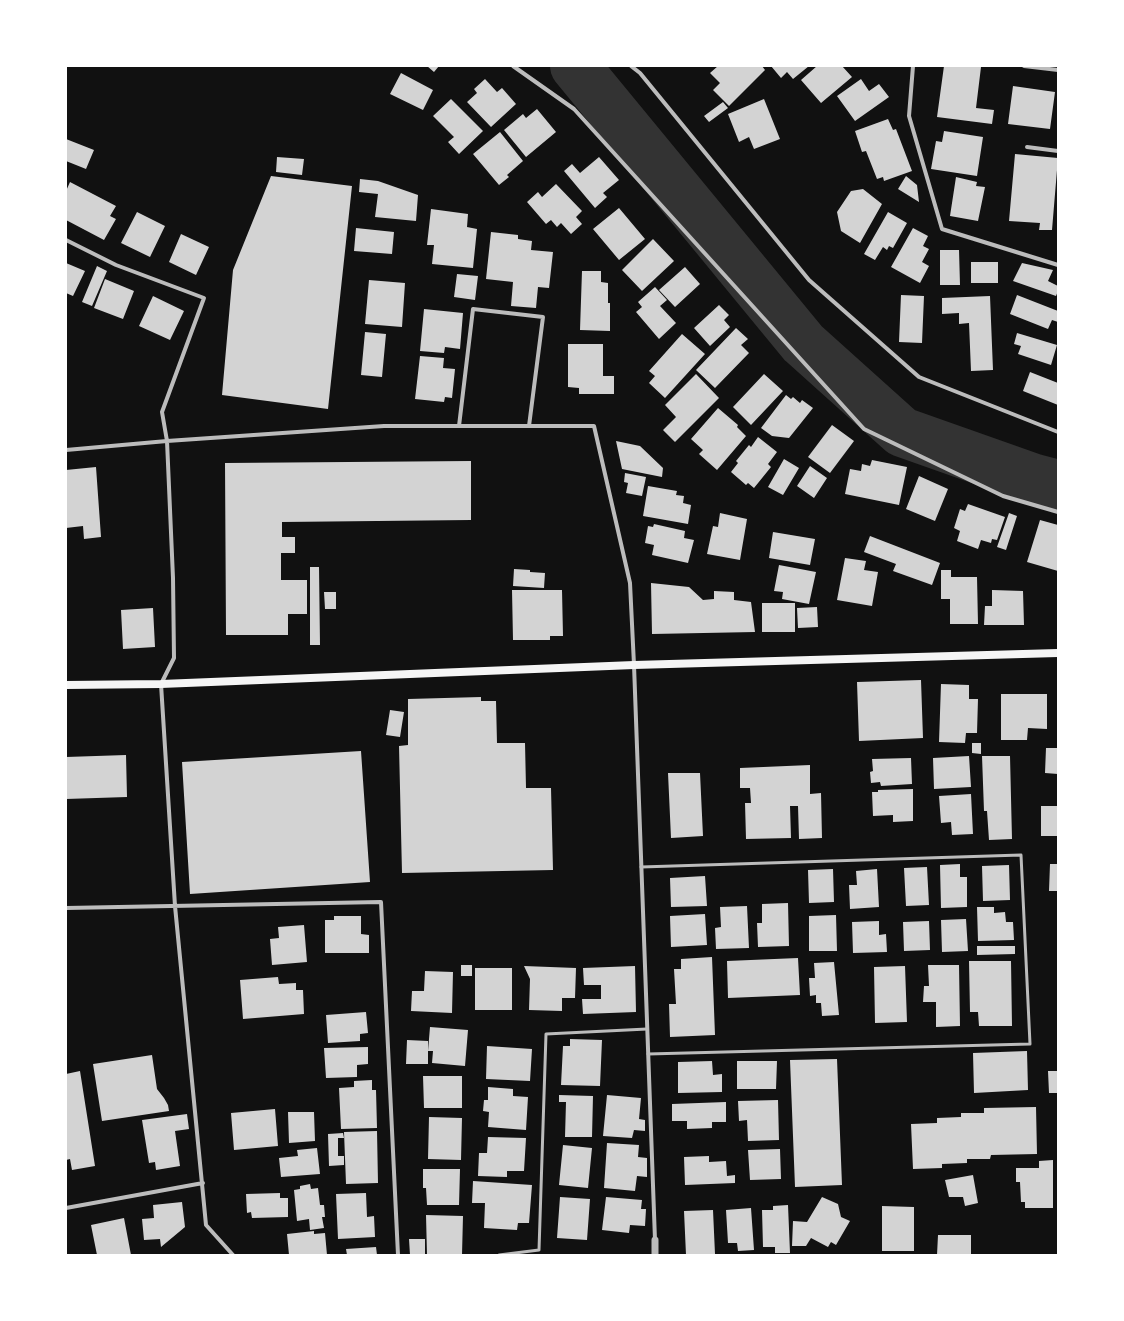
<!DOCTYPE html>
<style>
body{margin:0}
#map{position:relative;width:1124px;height:1321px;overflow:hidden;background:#111;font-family:Manrope,sans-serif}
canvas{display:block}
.frame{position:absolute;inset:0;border:67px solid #fff;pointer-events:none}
</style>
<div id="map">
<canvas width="1124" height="1321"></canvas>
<div class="frame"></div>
</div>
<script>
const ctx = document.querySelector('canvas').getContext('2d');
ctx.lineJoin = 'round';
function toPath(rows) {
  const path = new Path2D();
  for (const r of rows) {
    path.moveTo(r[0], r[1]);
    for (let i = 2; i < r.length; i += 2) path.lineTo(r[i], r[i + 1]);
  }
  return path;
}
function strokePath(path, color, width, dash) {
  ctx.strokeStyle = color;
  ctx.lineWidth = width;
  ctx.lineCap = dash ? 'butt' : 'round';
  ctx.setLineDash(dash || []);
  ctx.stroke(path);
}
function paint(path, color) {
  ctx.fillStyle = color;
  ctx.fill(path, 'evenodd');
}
strokePath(toPath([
 [575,66,803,343,902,432,1035,479,1058,485]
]), '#333', 50);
paint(toPath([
 [427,66,439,66,434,72],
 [718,66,762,66,765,70,729,106,713,90,720,83,710,73],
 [771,66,809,66,793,79,787,72,781,78],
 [817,66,842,66,852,77,821,103,801,80],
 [944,66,981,67,976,108,994,110,992,124,937,117],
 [401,73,433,90,423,110,390,94],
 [485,79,497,92,502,88,516,104,491,127,467,102,477,93,474,89],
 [861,79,869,91,879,84,889,97,855,121,837,96],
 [1013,86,1055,92,1050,129,1008,124],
 [451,99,483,131,459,154,448,142,454,137,433,116],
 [764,99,780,139,754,149,749,137,739,142,728,114],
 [723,102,728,108,709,122,704,116],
 [537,109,556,132,526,157,504,130,523,114,526,118],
 [888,119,893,130,896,129,912,171,884,181,883,177,877,179,866,151,862,152,855,131],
 [944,131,983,137,977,176,931,169,936,141,942,142],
 [500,132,523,161,507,175,509,177,499,185,473,154],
 [66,139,94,150,86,169,66,161],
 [1015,154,1058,158,1052,230,1039,230,1040,223,1009,221],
 [277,157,304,159,302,175,276,172],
 [599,157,619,180,603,193,607,197,595,208,564,171,572,164,580,173],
 [271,176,352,186,328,409,222,395,233,270],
 [906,176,917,185,919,202,898,189],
 [956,177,977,182,976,186,985,187,978,221,950,216],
 [360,179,378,181,418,195,416,221,375,217,378,194,359,192],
 [70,182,116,206,110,216,116,219,104,240,66,220,66,191],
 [556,184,582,211,576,217,582,224,571,234,561,223,557,227,551,220,546,224,527,202,538,192,542,197],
 [863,189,882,204,860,243,841,231,837,212,851,191],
 [619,208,645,239,619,260,593,229],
 [431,209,468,214,467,227,477,229,473,268,432,264,434,245,427,245],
 [137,212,165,226,150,257,121,243],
 [888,212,907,223,893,248,889,246,887,250,883,247,875,260,864,254],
 [356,228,394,232,392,254,354,251],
 [913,228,928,236,923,246,929,249,922,262,929,266,920,283,891,267],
 [491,232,518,235,518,239,532,241,531,250,553,252,549,288,538,287,536,308,511,306,513,282,486,279],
 [181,234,209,247,196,275,169,262],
 [653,239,674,261,642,291,622,270],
 [940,250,959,250,960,285,940,285],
 [971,262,998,262,998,283,971,283],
 [66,263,85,271,73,296,66,293],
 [1022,263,1053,270,1048,281,1058,286,1058,291,1056,296,1013,281],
 [97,266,107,271,92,306,82,302],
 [685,267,700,284,675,307,659,290],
 [582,271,601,271,601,282,608,283,608,303,610,303,610,331,580,330],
 [457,274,478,276,475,300,454,297],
 [105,279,134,291,123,319,94,308],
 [369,280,405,283,402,327,365,324],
 [655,287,667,300,660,306,676,323,659,339,636,312,642,307,638,302],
 [901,295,924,296,922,343,899,342],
 [1017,295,1058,311,1058,322,1052,320,1048,329,1010,314],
 [153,296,184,311,170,340,139,326],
 [990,296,993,370,971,371,969,323,959,324,959,313,942,314,942,298],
 [719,305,729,315,724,320,730,327,710,346,694,328],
 [424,309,463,313,460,349,445,347,444,353,420,351],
 [736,328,748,339,741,345,749,353,715,388,696,370],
 [365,332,386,334,382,377,361,375],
 [1017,333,1057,345,1051,365,1018,354,1021,346,1014,344],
 [682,334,705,354,665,398,649,383,655,376,649,371],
 [568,344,603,344,603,376,614,376,614,394,579,394,579,388,568,387],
 [420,356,444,358,443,368,455,369,452,398,445,397,444,402,415,399],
 [1030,372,1058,383,1058,405,1023,391],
 [696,374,719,398,675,442,663,430,676,417,665,405],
 [764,374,783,391,751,425,733,407],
 [786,395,791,399,793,397,800,403,802,400,813,408,789,438,772,436,761,428],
 [718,408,738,425,737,427,746,436,717,470,699,454,703,450,691,439],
 [832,425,854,441,830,473,808,457],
 [758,437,777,452,768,464,771,467,754,488,748,483,746,485,731,472,738,463,736,461,749,445,751,447],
 [616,441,640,446,663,468,662,477,622,469],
 [784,459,799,468,783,495,768,487],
 [872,460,907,467,899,505,845,494,850,469,861,471,862,464,870,466],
 [471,461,471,520,282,522,282,537,295,537,295,553,281,553,281,580,307,580,307,614,288,614,288,635,226,635,225,463],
 [810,466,827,478,814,498,797,486],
 [96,467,101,537,84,539,83,526,66,528,66,470],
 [625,473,646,477,642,496,626,493,628,483,624,482],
 [919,476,948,489,935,521,906,509],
 [648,486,677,491,676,495,684,496,683,503,691,505,688,524,643,516],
 [968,504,1005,517,997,540,992,539,991,543,981,540,978,549,957,541,960,531,954,528,960,509,965,511],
 [720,513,747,519,740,560,707,554,713,526,718,527],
 [1009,513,1017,516,1006,550,997,547],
 [1040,520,1058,525,1058,571,1027,562],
 [654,524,685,531,684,538,694,540,688,563,652,555,654,545,645,543,648,526,653,527],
 [773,532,815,539,810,565,769,558],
 [870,536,940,563,932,585,893,571,896,564,864,552],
 [845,558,866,561,864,570,878,572,872,606,837,600],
 [779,565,816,572,809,604,782,599,783,592,774,591],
 [310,567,319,567,320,645,310,645],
 [514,569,530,570,530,572,545,573,544,588,513,586],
 [941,570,951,570,951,577,977,577,978,624,950,624,950,599,941,599],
 [651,583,689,587,703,600,714,599,714,591,734,592,734,600,751,602,755,632,652,634],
 [512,590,562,590,563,636,550,636,550,640,513,640],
 [992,590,1023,591,1024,625,984,625,985,606,992,606],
 [324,592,336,592,336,609,325,609],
 [762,603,795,603,795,632,762,632],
 [817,607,818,627,798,628,797,608],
 [153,608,155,647,123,649,121,610],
 [921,680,923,738,859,741,857,682],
 [941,684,969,685,969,699,978,699,977,733,966,733,965,743,939,742],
 [1001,694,1047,694,1047,729,1028,728,1027,740,1001,740],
 [481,697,481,701,496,701,497,743,525,743,526,788,551,788,553,870,402,873,399,746,408,745,408,699],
 [390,710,404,712,400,737,386,735],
 [972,743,981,743,981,754,972,753],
 [1046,748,1058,748,1058,774,1045,773],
 [361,751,370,882,190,894,182,762],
 [126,755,127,797,66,799,66,757],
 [969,756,971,787,934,789,933,758],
 [982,756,1010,756,1012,839,989,840,987,811,984,811],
 [911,758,912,784,881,786,880,782,871,783,870,772,873,771,872,759],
 [810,765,810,794,821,793,822,838,799,839,798,806,790,806,791,838,746,839,745,803,751,803,750,788,740,788,740,768],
 [668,773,700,773,703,836,671,838],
 [913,789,913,821,893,822,893,815,873,816,872,792,878,792,878,790],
 [971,794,973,834,952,835,951,822,941,823,939,796],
 [1041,806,1058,806,1058,836,1041,836],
 [960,864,960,877,967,877,967,907,941,908,940,865],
 [1050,864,1058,864,1058,891,1049,891],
 [1009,865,1010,900,983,901,982,866],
 [927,867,929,905,906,906,904,868],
 [833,869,834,902,809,903,808,870],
 [877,869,879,907,850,909,849,885,857,885,856,871],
 [705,876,707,906,671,907,670,878],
 [788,903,789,946,758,947,757,923,762,923,762,904],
 [747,906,749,948,716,949,715,928,721,927,720,907],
 [977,907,994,907,994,913,1005,912,1006,922,1013,922,1014,940,978,941],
 [705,914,707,945,671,947,670,916],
 [836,915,837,951,809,951,809,916],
 [334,916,361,916,361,934,369,935,369,953,325,953,325,920,334,920],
 [966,919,968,951,942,952,941,920],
 [879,921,879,935,886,934,887,952,853,953,852,922],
 [929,921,930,950,904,951,903,922],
 [304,925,307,962,272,965,270,939,279,938,278,927],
 [977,946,1015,946,1015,954,977,955],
 [712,957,715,1035,670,1037,669,1004,676,1004,674,969,681,969,681,959],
 [798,958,800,995,728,998,727,961],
 [969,961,1011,961,1012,1026,979,1026,978,1012,970,1012],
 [834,962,839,1015,822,1016,821,1003,816,1003,816,995,810,996,809,978,815,978,814,963],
 [461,965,472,965,472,976,461,976],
 [928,965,959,965,960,1026,936,1027,936,1002,923,1002,924,986,929,986],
 [524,966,576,968,575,998,562,998,562,1011,529,1010,530,979],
 [635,966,636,1012,583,1014,582,999,601,999,601,985,584,985,583,968],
 [905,966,907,1022,875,1023,874,967],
 [475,968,512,968,512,1010,475,1010],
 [425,971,453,972,452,1013,411,1011,412,991,424,991],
 [278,977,279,984,296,983,296,990,303,990,304,1014,243,1019,240,980],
 [366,1012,368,1033,360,1034,360,1041,328,1043,326,1015],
 [430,1027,468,1030,465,1066,432,1063,433,1051,428,1051],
 [570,1039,602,1040,600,1086,561,1085,563,1046,570,1046],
 [407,1040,428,1041,428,1064,406,1064],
 [487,1046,532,1049,530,1081,486,1079],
 [368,1047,368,1064,357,1065,357,1077,326,1078,324,1048],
 [1027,1051,1028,1090,974,1093,973,1053],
 [152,1055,157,1089,164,1098,168,1105,169,1111,102,1121,93,1064],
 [837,1059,842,1185,795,1187,790,1060],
 [712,1061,713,1075,722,1074,722,1092,678,1093,678,1062],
 [737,1061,777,1061,776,1089,737,1089],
 [80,1071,95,1166,72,1170,70,1159,66,1160,66,1074],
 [1048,1071,1058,1071,1058,1093,1049,1093],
 [423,1076,462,1076,462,1108,424,1108],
 [372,1080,372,1090,376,1090,377,1128,341,1129,339,1088,354,1087,354,1081],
 [488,1087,513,1089,513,1096,528,1097,526,1130,488,1127,489,1112,483,1111,484,1100,488,1100],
 [559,1095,593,1096,592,1137,565,1137,566,1102,559,1102],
 [607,1095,641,1098,639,1119,645,1120,645,1131,634,1130,632,1138,603,1136],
 [778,1100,779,1140,748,1141,747,1120,739,1121,738,1101],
 [726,1102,726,1122,712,1122,712,1128,687,1129,687,1121,672,1121,672,1104],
 [1036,1107,1037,1154,991,1155,990,1159,967,1159,967,1163,942,1164,942,1168,913,1169,911,1124,937,1123,937,1118,961,1117,961,1113,984,1113,984,1108],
 [275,1109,278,1146,234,1150,231,1113],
 [288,1112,314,1112,315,1141,289,1143],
 [187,1114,189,1129,175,1131,180,1166,156,1170,155,1162,149,1163,142,1120],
 [429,1117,462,1118,461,1160,428,1159],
 [377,1131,378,1183,346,1184,344,1132],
 [343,1133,344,1138,338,1138,338,1156,344,1156,344,1165,329,1166,328,1134],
 [488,1137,526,1138,524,1171,507,1171,507,1177,478,1176,479,1153,487,1153],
 [607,1143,639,1145,638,1157,647,1158,647,1177,637,1176,635,1191,604,1188],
 [563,1145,592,1148,588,1188,559,1185],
 [317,1148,320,1174,281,1177,279,1158,298,1156,297,1150],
 [780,1149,781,1179,750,1180,748,1150],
 [709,1156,709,1162,726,1161,727,1176,735,1175,735,1183,685,1185,684,1157],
 [1053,1160,1053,1208,1025,1208,1025,1202,1021,1202,1020,1182,1016,1182,1016,1168,1039,1168,1039,1161],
 [423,1169,460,1169,459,1205,427,1205,426,1188,423,1188],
 [973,1175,978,1203,965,1206,963,1197,949,1197,945,1180],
 [473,1181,532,1185,529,1223,518,1223,517,1230,484,1228,485,1203,472,1203],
 [310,1184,311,1189,318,1188,320,1205,324,1205,325,1217,322,1217,324,1228,310,1230,309,1219,297,1221,294,1190,300,1189,300,1186],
 [280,1193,280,1198,288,1198,288,1217,252,1218,251,1212,247,1213,246,1194],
 [366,1193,367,1217,374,1216,375,1237,338,1239,336,1194],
 [560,1197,590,1199,587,1240,557,1238],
 [606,1197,642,1200,641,1209,646,1209,645,1226,630,1225,629,1233,602,1230],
 [822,1197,838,1204,841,1217,850,1221,836,1245,831,1242,828,1247,811,1238,806,1246,792,1246,793,1221,807,1222],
 [182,1202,185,1227,161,1247,160,1239,144,1240,142,1219,154,1218,153,1205],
 [788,1205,790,1253,775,1253,775,1247,763,1247,762,1210,773,1210,773,1206],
 [882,1206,914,1207,914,1251,882,1251],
 [751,1208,754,1250,738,1251,737,1243,728,1243,726,1210],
 [713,1210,715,1254,686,1255,684,1211],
 [426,1215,463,1216,462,1255,427,1255],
 [124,1218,131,1255,97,1255,91,1225],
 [314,1231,314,1234,325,1233,327,1255,289,1255,287,1234],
 [938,1235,971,1235,971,1255,937,1255],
 [409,1239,425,1239,425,1255,410,1255],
 [376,1247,377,1255,347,1255,346,1249]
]), '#d3d3d3');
strokePath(toPath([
 [641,867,1021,855,1030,1044,648,1054],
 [499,1255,539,1250,546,1034,647,1029]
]), '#bcbcbc', 3);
strokePath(toPath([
 [513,66,574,109,864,429,1003,496,1058,512],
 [631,66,640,73,809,280,919,377,1058,432],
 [913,66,909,116,942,229,1058,265],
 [1024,66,1058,70],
 [1027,147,1058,151],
 [66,240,116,265,204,298,162,412,167,441,173,578,174,658,161,684,175,906,206,1225,233,1255],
 [459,426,473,309,543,317,529,426],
 [66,450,167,441,384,426,594,426,630,583,634,665,655,1240],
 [66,908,381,902,398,1255],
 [66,1208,203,1183]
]), '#bcbcbc', 4);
strokePath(toPath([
 [655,1240,655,1255]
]), '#bcbcbc', 7);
strokePath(toPath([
 [66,685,161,684,634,665,1058,653]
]), '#f5f5f5', 8);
</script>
